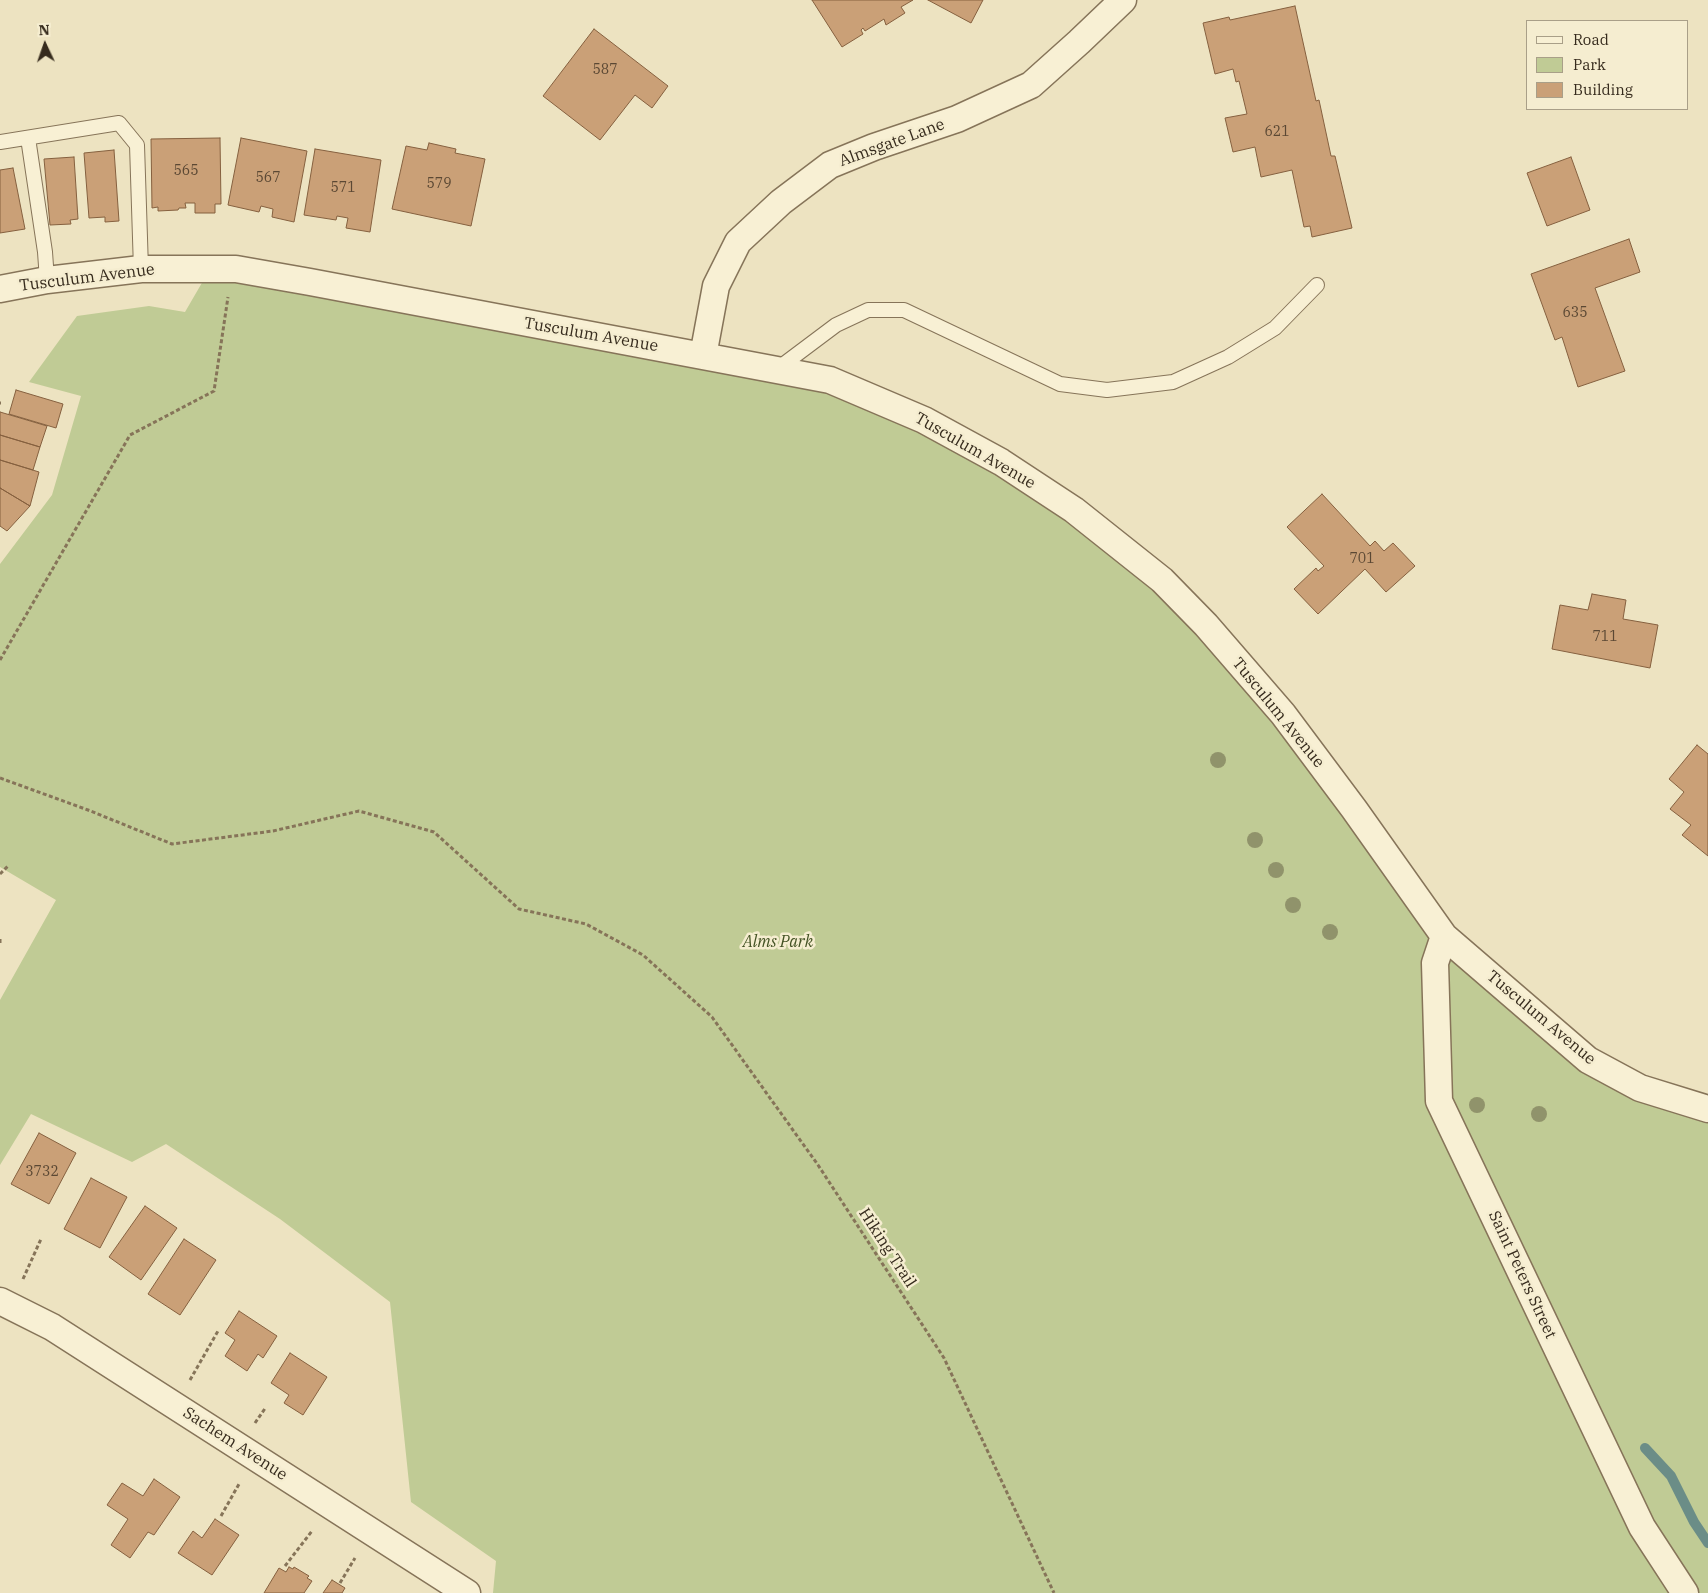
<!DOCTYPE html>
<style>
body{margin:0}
#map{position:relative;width:1708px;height:1593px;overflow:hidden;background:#ede3c1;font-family:"IBM Plex Serif",serif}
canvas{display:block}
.legend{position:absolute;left:1526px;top:20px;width:162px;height:90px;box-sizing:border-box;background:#f5edd0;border:1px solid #a99f88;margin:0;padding:6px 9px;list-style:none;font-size:15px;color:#362b1d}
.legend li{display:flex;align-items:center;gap:10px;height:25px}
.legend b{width:25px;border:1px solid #a99f88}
.north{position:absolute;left:20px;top:20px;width:50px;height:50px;-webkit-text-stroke:4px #f5edd0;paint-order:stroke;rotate:357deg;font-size:14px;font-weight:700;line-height:20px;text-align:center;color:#362b1d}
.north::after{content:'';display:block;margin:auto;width:18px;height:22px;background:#362b1d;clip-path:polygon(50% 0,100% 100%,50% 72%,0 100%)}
</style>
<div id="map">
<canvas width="1708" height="1593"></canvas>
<ul class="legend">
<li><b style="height:6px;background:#f8f0d4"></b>Road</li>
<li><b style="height:14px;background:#c0cb95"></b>Park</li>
<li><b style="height:14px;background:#caa077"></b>Building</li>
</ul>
<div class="north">N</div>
</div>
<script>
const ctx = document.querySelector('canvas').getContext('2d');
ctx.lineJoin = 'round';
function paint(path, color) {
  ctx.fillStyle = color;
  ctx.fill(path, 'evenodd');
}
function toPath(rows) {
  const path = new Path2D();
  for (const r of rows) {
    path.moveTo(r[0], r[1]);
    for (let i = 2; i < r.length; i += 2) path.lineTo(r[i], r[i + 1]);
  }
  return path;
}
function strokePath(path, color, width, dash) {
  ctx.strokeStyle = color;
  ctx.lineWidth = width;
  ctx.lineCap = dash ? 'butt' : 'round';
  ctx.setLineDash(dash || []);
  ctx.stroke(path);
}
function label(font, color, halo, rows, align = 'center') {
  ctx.font = font + ' "IBM Plex Serif",serif';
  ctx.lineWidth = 5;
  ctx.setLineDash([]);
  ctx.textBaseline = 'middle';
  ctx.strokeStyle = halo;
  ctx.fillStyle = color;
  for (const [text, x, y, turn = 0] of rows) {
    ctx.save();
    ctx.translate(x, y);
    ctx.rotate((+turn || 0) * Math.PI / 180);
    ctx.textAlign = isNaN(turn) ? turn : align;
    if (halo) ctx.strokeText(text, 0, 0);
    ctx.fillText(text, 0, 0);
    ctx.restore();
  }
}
paint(toPath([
 [210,269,703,356,924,420,1162,580,1444,936,1588,1060,1708,1109,1708,1593,493,1593,496,1561,411,1502,390,1302,280,1219,166,1144,132,1162,31,1114,0,1165,0,1000,56,900,0,867,0,564,52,495,81,396,29,382,77,316,149,306,185,312]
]), '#c0cb95');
strokePath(toPath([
 [1645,1448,1671,1476,1694,1522,1708,1543]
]), '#6b8d87', 10);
const building = toPath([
 [812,0,913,0,901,7,905,13,886,25,884,19,865,31,863,28,861,30,863,34,842,47,812,0],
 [928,0,983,0,971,23,928,0],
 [1295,6,1316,101,1319,100,1331,156,1335,156,1352,228,1312,237,1310,226,1304,227,1292,170,1261,177,1255,147,1233,152,1225,118,1247,114,1239,81,1236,82,1233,69,1215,74,1203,23,1229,17,1230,20,1295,6],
 [594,29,668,86,652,108,635,95,600,140,543,96,594,29],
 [220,138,221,204,215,204,215,213,195,213,195,203,185,203,186,208,179,208,178,210,158,211,158,207,152,208,151,139,220,138],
 [241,138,307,151,294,222,272,217,273,209,261,206,259,212,228,205,241,138],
 [429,143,456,149,455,153,485,159,471,226,392,209,406,146,427,150,429,143],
 [315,149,381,160,370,232,346,228,348,218,337,216,336,220,304,215,315,149],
 [114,150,119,221,105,222,105,217,89,218,84,153,114,150],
 [74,157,78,219,70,220,71,224,50,225,44,159,74,157],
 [1571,157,1590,210,1547,226,1527,173,1571,157],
 [13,168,25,229,0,233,0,170,13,168],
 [1629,239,1640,272,1595,288,1625,371,1578,387,1562,337,1555,340,1531,274,1629,239],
 [16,390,63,404,56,428,9,414,16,390],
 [0,412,47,426,40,447,0,435,0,412],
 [0,435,40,447,33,470,0,460,0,435],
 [0,460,39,472,30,506,0,488,0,460],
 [0,488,30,506,7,531,0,526,0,488],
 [1322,494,1370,546,1375,541,1384,551,1393,543,1415,566,1386,592,1365,569,1318,614,1294,589,1316,568,1318,571,1324,566,1287,527,1322,494],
 [1592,594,1626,600,1623,619,1658,625,1650,668,1552,649,1560,605,1588,610,1592,594],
 [1697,745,1708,754,1708,856,1682,835,1691,825,1670,809,1684,792,1669,779,1697,745],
 [39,1133,76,1153,49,1204,11,1184,39,1133],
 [91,1178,127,1197,100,1248,64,1229,91,1178],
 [145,1206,177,1228,141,1280,109,1257,145,1206],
 [184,1239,216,1260,180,1315,148,1294,184,1239],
 [239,1311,277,1336,263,1358,258,1354,247,1371,225,1356,235,1340,225,1333,239,1311],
 [290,1353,327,1377,303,1415,284,1403,289,1395,271,1383,290,1353],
 [154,1479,180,1497,154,1535,148,1532,130,1558,111,1545,128,1519,107,1505,122,1483,143,1496,154,1479],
 [215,1519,239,1535,212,1575,178,1553,193,1531,202,1538,215,1519],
 [289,1567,293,1569,294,1567,309,1576,307,1578,312,1581,304,1593,264,1593,279,1568,286,1572,289,1567],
 [332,1580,345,1588,342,1593,323,1593,332,1580]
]);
paint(building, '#caa077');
strokePath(building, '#85603f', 1);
const lane = toPath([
 [28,138,45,252,47,280],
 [0,142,119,123,137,145,141,269],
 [776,370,836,325,868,310,904,310,1060,384,1107,390,1173,382,1228,357,1275,328,1317,285]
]);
const street = toPath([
 [0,289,47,280,141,269,236,269,310,282,830,380,924,420,1001,462,1074,510,1162,580,1206,625,1283,714,1354,809,1444,936,1588,1060,1640,1088,1708,1109],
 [703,356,716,286,738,242,781,202,830,165,874,147,957,119,1031,85,1079,42,1123,0],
 [1444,936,1435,963,1439,1101,1642,1527,1685,1593],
 [0,1301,52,1327,467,1593]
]);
strokePath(lane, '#867459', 16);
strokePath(street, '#867459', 29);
strokePath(toPath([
 [0,403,1,403],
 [0,660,130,435,214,391,228,297],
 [0,778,88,810,172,844,273,831,359,811,434,832,519,909,586,924,643,955,712,1017,818,1165,944,1358,1054,1593],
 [0,874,8,866],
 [0,939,0,944],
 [23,1279,41,1239],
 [190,1380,218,1331],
 [255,1423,266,1407],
 [221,1516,239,1484],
 [285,1566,312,1531],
 [340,1583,355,1558]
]), '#867459', 3, [4, 2.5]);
strokePath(lane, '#f8f0d4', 14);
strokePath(street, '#f8f0d4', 26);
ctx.fillStyle = '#90936b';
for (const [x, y] of [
 [1218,760],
 [1255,840],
 [1276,870],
 [1293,905],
 [1330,932],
 [1477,1105],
 [1539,1114]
]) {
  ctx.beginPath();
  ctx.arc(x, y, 8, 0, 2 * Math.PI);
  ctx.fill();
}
label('14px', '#5b4834', null, [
 ["587",605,70],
 ["621",1277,132],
 ["565",186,171],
 ["567",268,178],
 ["579",439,184],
 ["571",343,188],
 ["635",1575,313],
 ["701",1362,559],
 ["711",1605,637],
 ["3732",42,1172]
]);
label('16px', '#362b1d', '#f5edd0', [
 ["Almsgate Lane",892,143,-20],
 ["Tusculum Avenue",87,278,-7],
 ["Tusculum Avenue",591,335,10],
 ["Tusculum Avenue",975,451,30],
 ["Tusculum Avenue",1278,713,51],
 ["Tusculum Avenue",1541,1018,40],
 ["Hiking Trail",887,1248,57],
 ["Saint Peters Street",1522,1275,65],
 ["Sachem Avenue",235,1444,33]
]);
label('italic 16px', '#435224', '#f5edd0', [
 ["Alms Park",778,942]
]);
</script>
